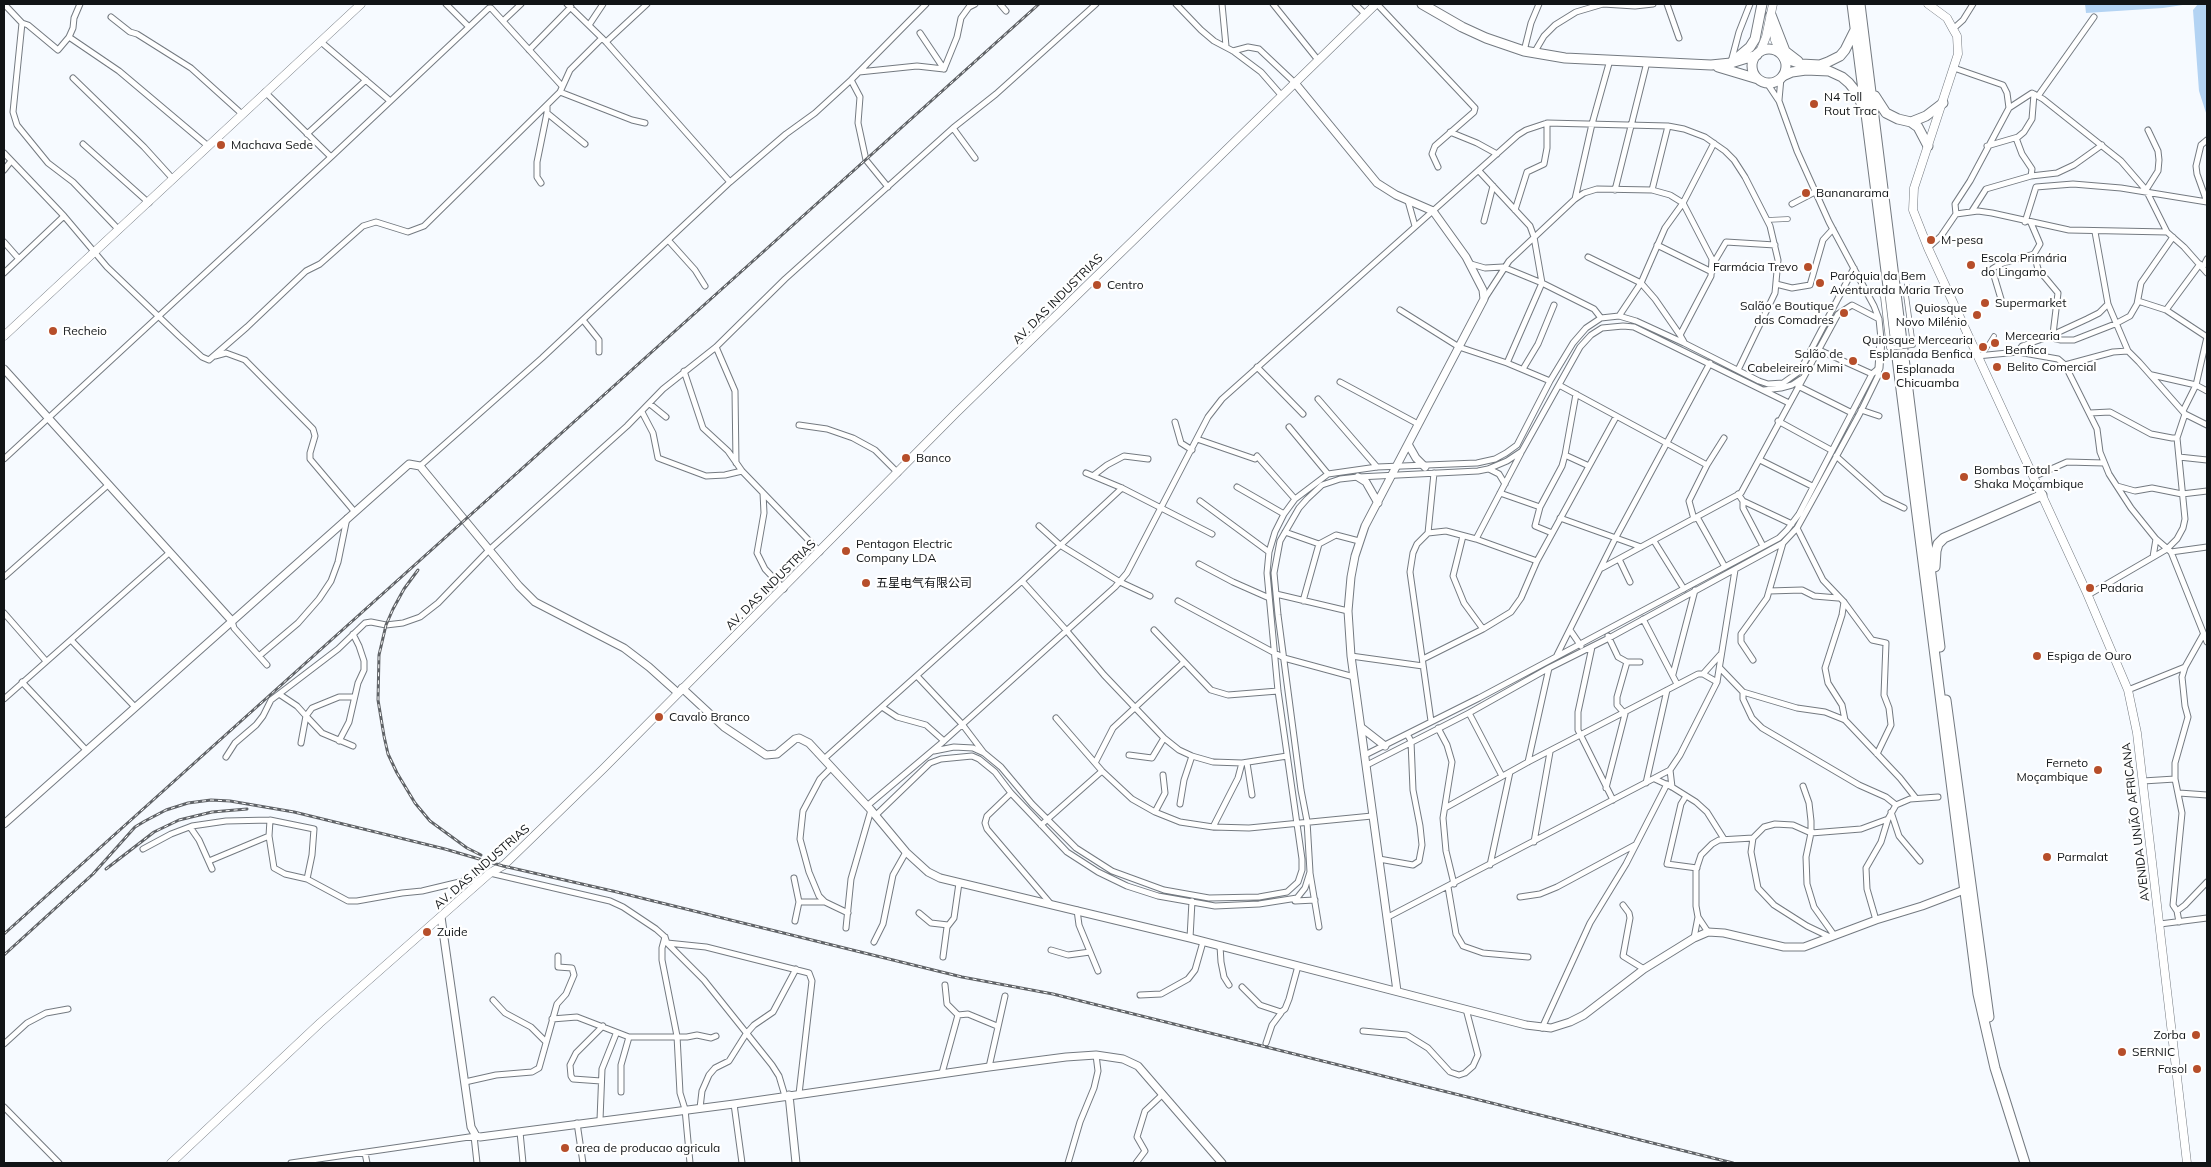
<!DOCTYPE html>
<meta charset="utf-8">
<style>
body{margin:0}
#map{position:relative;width:2211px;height:1167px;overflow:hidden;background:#f6faff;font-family:Mulish,sans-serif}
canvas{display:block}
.frame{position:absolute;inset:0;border:5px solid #111416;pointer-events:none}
</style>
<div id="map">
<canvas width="2211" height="1167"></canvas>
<div class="frame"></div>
</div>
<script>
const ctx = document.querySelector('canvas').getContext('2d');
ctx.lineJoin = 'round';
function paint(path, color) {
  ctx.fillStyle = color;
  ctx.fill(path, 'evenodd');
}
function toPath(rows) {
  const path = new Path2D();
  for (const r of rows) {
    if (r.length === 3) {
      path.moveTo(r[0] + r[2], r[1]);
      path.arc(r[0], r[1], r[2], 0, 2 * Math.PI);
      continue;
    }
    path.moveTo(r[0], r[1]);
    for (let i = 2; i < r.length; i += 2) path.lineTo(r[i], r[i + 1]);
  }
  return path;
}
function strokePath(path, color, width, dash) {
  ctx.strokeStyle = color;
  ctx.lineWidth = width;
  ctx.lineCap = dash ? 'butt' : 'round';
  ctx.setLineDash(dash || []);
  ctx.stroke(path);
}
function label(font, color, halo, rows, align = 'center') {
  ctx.font = font + ' Mulish,"Noto Sans SC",sans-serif';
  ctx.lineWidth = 4.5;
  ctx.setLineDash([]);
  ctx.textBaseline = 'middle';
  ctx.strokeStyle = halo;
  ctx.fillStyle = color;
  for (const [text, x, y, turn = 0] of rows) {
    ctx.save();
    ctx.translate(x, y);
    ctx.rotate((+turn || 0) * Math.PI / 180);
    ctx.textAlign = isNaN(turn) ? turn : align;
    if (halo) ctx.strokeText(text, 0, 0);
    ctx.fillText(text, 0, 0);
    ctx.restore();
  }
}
paint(toPath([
 [2085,4,2189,4,2163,8,2086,13],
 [2198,4,2207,4,2207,116,2199,91,2193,10]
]), '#b3d3f3');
const pedestrian = toPath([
 [1767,220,1788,219],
 [1982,355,1994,336]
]);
const minor = toPath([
 [4,4,22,23,28,25,58,50,69,37,73,28,74,18,80,4],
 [567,4,606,42,730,182],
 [1000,4,1006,11],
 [1176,4,1201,30,1214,41,1233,51,1261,72,1282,96],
 [1222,4,1226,46],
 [1273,4,1318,60],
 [1355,4,1365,14],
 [1377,4,1475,108,1474,112,1435,146,1432,154,1438,167],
 [1667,4,1679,38],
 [111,17,130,32,137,34,191,68,242,114],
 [503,21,521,4],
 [22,23,13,112,17,125,48,163,73,182,119,230],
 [589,25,603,4],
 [469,27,489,8,491,8,562,86],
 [1953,29,1963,20,1973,4],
 [920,33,944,69],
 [69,37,119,71,208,146],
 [321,42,389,100],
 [606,42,647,4],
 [529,50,571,7],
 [1233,51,1248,47,1259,49,1295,83],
 [1524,51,1531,23,1539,4],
 [1534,53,1544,36,1555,25,1576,12,1603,4,1635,6,1653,4],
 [1731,62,1739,32,1750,4],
 [1954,68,2003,85,2007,93,2009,108],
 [944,69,957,37,961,18,969,7,975,4],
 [859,72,917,66,944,69],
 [73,78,144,147,173,179],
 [851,80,860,97,858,123,866,160,888,187],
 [1767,83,1779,101,1797,151,1829,222,1874,306,1879,319,1881,339],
 [265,92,331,157,469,27,446,4],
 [560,92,632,120,645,123],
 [2038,96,2094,17],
 [1779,100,1781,78],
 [547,113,585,144],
 [953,128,975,158],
 [1450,132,1477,143,1497,154],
 [307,134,366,80],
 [2016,138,2022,154,2032,169,2031,176],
 [83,144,149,203],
 [1987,146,2018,137,2024,132,2032,119,2034,94],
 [4,153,64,216,107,267,179,336,202,357,209,360,247,327,306,271,320,264,363,226,376,222,408,232,424,226,560,92,570,70,602,38],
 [4,170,11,161],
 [1479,171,1530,226,1534,237,1542,283,1507,363],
 [541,183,537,177,537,162,547,113,547,106],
 [1615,190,1647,62],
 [1652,190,1668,126],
 [2146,190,2158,171,2159,160,2158,151,2148,130],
 [1575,199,1592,124,1610,60],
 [1408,201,1415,226],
 [2207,202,2197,174,2196,166,2201,145,2207,140],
 [1792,204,1815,192],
 [1515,210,1527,172,1544,164,1547,148,1547,123],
 [1972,211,1986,189,2031,176,2057,173,2074,165,2102,145],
 [1956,214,1978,211,1992,213,2069,230,2167,232,2184,247,2207,273],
 [1484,221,1493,186],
 [2025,222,2036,187,2073,184,2121,188,2207,202],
 [2095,232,2108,304,2128,351],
 [669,241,695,270,705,286],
 [4,242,19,259],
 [1657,245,1712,272],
 [1928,248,1941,236,1956,214,1955,204,1970,181,2009,108,2032,93,2043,99,2121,161,2146,190,2167,232],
 [2034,254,2038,269,2058,293,2053,334],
 [1588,257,1641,283,1655,299,1680,335],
 [1471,264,1485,268,1503,267,1542,283,1594,309,1601,318],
 [1713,264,1726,242,1775,245],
 [2203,267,2207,259],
 [4,273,64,216],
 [1776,284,1792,288,1810,285,1823,240,1833,229],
 [1485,298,1509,261,1575,199,1584,193,1597,189,1652,190,1670,195,1683,203,1712,259,1711,276,1680,335,1684,342],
 [2001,299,1992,269,2000,264,2034,254,2040,244,2031,223],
 [2138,301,2166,310,2207,337],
 [1400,310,1459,347,1507,363,1550,381],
 [2166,310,2200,264],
 [1619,316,1641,283,1665,228,1683,203,1714,143],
 [583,320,599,340,599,352],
 [2048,337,2061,340,2074,340,2115,324,2130,316,2137,304,2141,283,2173,237],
 [716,347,735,391,736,463],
 [1819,350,1872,374],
 [2018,352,2022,346,2048,337,2087,319,2099,313,2108,304],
 [215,356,226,353,245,360,313,429,315,436,310,453,310,459,354,511],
 [1977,356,2018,352,2058,359,2065,365,2097,429,2100,452,2109,474,2131,508,2156,539,2171,552,2207,642],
 [2065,365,2113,352,2128,351,2139,362,2185,414,2207,425],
 [1257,367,1303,414],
 [1523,369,1538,344,1554,305],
 [684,371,703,428,728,451,742,471,820,552],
 [2152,375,2196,385,2207,391],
 [1340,382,1418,424],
 [1559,385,1707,465,1689,501,1694,519],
 [1798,386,1852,413],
 [1764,390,1781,388,1792,385,1801,379],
 [1576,394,1565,455,1589,466],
 [1318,399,1377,467],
 [650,404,666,417],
 [1861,410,1879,416],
 [2183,411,2196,385,2207,337],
 [642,412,653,433,658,458,706,476,725,475,742,471],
 [2090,413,2110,412,2151,434,2172,438,2177,438,2185,414],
 [1778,421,1831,450],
 [1175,422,1181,443,1192,450],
 [799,425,827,429,853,438,875,450,898,473],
 [1289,427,1328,474],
 [1197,439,1255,459],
 [1257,456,1295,499],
 [1836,456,1883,498,1904,508],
 [2179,457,2207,460],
 [4,459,331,157],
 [1760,460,1812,486],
 [1707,465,1724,438],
 [420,466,542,358,730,182,786,134,815,113,851,80,926,4],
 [1489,469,1499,474,1505,484],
 [1086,473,1122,488,1212,534],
 [1094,475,1107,465,1124,456,1148,459],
 [2033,477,2067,462,2104,463],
 [2117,486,2135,491,2152,488,2182,494,2207,491],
 [1237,487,1284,514],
 [763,493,764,513,757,553,765,569,784,589],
 [1500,493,1540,507,1535,526,1552,533],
 [1738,494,1743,501,1743,508,1763,546],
 [1200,501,1269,552],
 [1743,501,1792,524],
 [1540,507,1562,466,1565,455],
 [1697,517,1725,567],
 [1560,518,1641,547],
 [1039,526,1060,545,1120,582,1150,596],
 [1797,528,1823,580,1844,602,1872,640,1886,643,1884,695,1889,708,1891,725,1877,754],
 [1285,532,1319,544],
 [1428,533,1434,473],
 [1463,536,1453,576,1464,603,1483,629],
 [1476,539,1521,453],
 [1654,541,1684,589],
 [2171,552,2207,547],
 [2153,557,2156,539],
 [1619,559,1630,582],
 [1199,564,1233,582,1267,597],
 [1602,568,1741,493,1838,314,1852,305,1879,319],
 [4,577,108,485],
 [1022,581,1066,630,1104,675,1164,738,1179,750,1192,756,1213,762,1242,763,1287,756],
 [1769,591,1802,590,1814,596,1838,598],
 [1276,594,1348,611],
 [2088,595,2167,549,2177,539,2183,528,2185,519,2177,438],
 [1178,601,1284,658,1354,677],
 [1303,601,1319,544,1336,535,1359,541],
 [1844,602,1842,615,1825,668,1828,683,1842,705,1845,720],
 [4,613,46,661],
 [1643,619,1677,684],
 [232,621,234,628,267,665],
 [1154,630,1211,690,1228,695,1278,691],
 [1570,630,1581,646],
 [1608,636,1618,657,1627,662,1640,662],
 [71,640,135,707],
 [1592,647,1578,712,1578,730,1613,800],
 [1557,655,1616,537,1710,363],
 [259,656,298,623,319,599,331,581,338,562,347,518],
 [1351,656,1423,666],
 [1423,659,1483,629,1511,612,1521,598,1537,561,1616,417],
 [1753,660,1741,642,1741,634,1767,598,1783,543],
 [1720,668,1743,692,1797,708,1825,712,1845,720,1900,778,1915,797],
 [1673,674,1695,590],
 [1703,674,1720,655],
 [917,676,962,724,984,753,1001,767,1032,804,1076,848,1112,871,1164,890,1209,898,1259,897,1287,892,1298,882,1302,870,1302,859,1278,691,1267,573,1269,552,1275,532,1284,514,1295,499,1328,474,1377,467,1477,463,1495,459,1506,453,1517,445,1550,381,1573,343,1586,328,1601,318,1619,316,1636,321,1684,343,1759,381,1768,384,1783,383,1800,371,1854,268],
 [22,682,86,750],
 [2128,690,2185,667],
 [1743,692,1743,699,1752,718,1762,728,1859,785,1886,797,1896,805],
 [4,699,169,553],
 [882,707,897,717,926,725,944,741],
 [1469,713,1502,776],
 [1056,718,1102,771,1132,799,1155,812,1180,822,1213,827,1249,828,1372,816],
 [1431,721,1410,572,1413,553,1417,544,1428,533,1446,531,1476,539,1537,561],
 [1438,728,1447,745,1452,762,1443,818,1446,851,1454,884],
 [339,741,349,722,358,683,364,670,364,661,359,646,353,634],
 [301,743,306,716,297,706,279,694,338,649,365,623,371,622,386,625,403,623,420,617,438,603,489,550,627,426,663,389,716,347,785,279,953,128,996,94,1096,4],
 [353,746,322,733,306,716,312,708,339,697,354,697],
 [934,751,954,747,973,748,984,753],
 [1129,755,1152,758,1164,738],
 [1365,755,1479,698,1779,538,1787,530,1799,514,1872,374,1879,368],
 [226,757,235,743,256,725,263,716,271,700,279,694],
 [825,758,1022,581,1122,488],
 [1528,762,1549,668],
 [1095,763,1113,728,1184,662],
 [1247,763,1252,795],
 [1367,765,1469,713,1549,668,1609,638,1783,543,1797,528,1818,490,1860,413,1878,376,1879,368],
 [831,768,820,779,803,811,800,839,809,872,819,896,825,902,848,913],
 [1670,770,1672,787],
 [1655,779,1672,787,1696,802,1707,812,1724,839],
 [2143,781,2175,779],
 [1646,783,1667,690],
 [1803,786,1809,803,1811,821,1811,833,1806,857,1807,884,1814,907,1834,935],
 [1606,788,1625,714,1617,705,1617,697,1627,662],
 [1011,793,987,816,985,823,987,829,1050,903],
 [2179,793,2207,795],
 [1686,796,1681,804,1667,864,1697,868],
 [1180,804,1184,780,1192,756],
 [867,806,944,741,1115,587,1127,573,1208,417,1222,399,1518,135,1526,130,1547,123,1668,126,1684,129,1705,137,1725,151,1734,160,1745,177,1770,226,1778,260,1775,293,1738,370],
 [1445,808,1528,762,1698,674,1703,674,1717,682],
 [1155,812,1165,793,1163,775],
 [1891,812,1899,836,1920,861],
 [876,815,930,763,941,759,972,756,979,759,995,772,1011,793,1067,852,1098,872,1127,886,1158,896,1215,906,1259,904,1297,898,1305,888,1310,872,1307,821,1301,790,1278,615,1274,573,1280,541,1299,508,1307,499,1322,485,1340,479,1358,477,1478,471,1488,469,1507,461,1522,451,1580,347,1591,335,1602,328,1623,326,1634,327,1789,403],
 [1041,825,1102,771],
 [190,827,199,840,212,869],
 [1213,827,1238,778,1242,763],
 [1534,842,1550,752],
 [143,849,171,834,192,826,226,821,270,820],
 [1379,859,1413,865,1419,861,1422,845,1420,826,1413,790,1411,741,1407,734],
 [209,861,269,836],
 [1490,865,1510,772],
 [490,873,610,901,623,907,656,929,665,937,667,943,704,980,772,1065,779,1076,785,1096],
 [1310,873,1319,927],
 [794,878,799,902,795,921],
 [307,879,285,874,274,868,269,836,270,820,314,829,312,855,307,879,348,901,357,901,402,893,422,891,468,880,481,881],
 [1448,887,1456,934,1463,946,1483,953,1528,957],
 [1520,897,1540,894,1557,887,1635,845],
 [1295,901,1315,900],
 [799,902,825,902],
 [1623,905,1629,913,1630,918,1623,956,1644,969],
 [1077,910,1079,925,1098,971],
 [2177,911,2185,905,2207,882],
 [919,913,931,923,948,925],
 [1388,917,1670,770,1680,755,1717,682,1735,570],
 [1876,920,1867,889,1866,868,1881,842,1888,819],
 [2179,922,2177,911,2173,905,2182,813,2175,779,2175,763,2188,717,2185,706,2182,677,2185,667,2203,635],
 [2160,924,2207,918],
 [846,928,851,879,871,810],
 [1708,932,1698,917,1696,906,1696,870,1701,855,1712,844,1719,840,1753,838],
 [665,937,662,948,662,960,677,1036,680,1093,685,1109,690,1163],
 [1830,937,1807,926,1774,905,1758,888,1751,852,1753,838,1764,827,1775,824,1793,825,1811,833,1861,829,1888,819,1896,805,1910,799,1938,797],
 [1190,938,1192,901],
 [1694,938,1698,917],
 [874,942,883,924,893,875,906,852],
 [667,943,706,947,809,973,812,981,799,1094],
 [1220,946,1221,962,1224,977,1229,985],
 [1051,950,1068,955,1090,952],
 [943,957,947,927,954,918,959,883],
 [1242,987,1260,1005,1281,1012,1285,1009,1289,999,1298,966],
 [1140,995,1161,994,1188,979,1195,970,1203,942],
 [493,1000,505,1013,531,1027,545,1041],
 [958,1015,968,1014,997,1026],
 [552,1019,577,1017,629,1037,687,1037,697,1035,711,1038,716,1036],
 [1542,1028,1590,923,1626,864,1667,784],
 [1363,1031,1407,1035,1428,1048,1450,1072,1459,1075,1465,1073,1473,1066,1478,1055,1466,1009],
 [1266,1043,1272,1025,1281,1013],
 [4,1044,27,1023,46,1013,68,1009],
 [989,1067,1005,996],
 [942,1073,958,1015,947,1004,945,985],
 [601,1081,573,1079,571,1076,570,1065,576,1053,603,1026],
 [465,1082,496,1075,532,1072,539,1068,557,1004,566,994,574,975,572,968,558,967,558,956],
 [621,1092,621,1065,629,1037],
 [734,1104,742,1163],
 [4,1107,59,1163],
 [700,1108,702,1091,709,1075,715,1068,729,1061,746,1034,754,1025,773,1012,796,969],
 [600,1120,602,1069,616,1034],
 [577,1123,583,1163],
 [520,1132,523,1163],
 [474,1136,477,1163],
 [365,1153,367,1163],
 [291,1163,476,1136],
 [1068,1163,1080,1122,1094,1088,1098,1071,1096,1055],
 [1136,1163,1145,1151,1137,1137,1145,1111,1163,1094]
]);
const tertiary = toPath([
 [1295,83,1377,183,1396,195,1433,211,1466,257,1483,290,1484,299,1365,526,1355,556,1351,577,1348,611,1351,656,1397,991],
 [1879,368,1881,339],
 [4,369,232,621],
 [1408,444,1416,458,1425,467],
 [1358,477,1366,482,1378,503],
 [682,688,724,727,766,755,777,754,795,739,799,738,809,743,871,810,906,852,928,872,940,878,1190,938,1526,1025,1551,1028,1570,1022,1584,1015,1644,969,1694,938,1708,932,1724,933,1784,947,1804,947,1876,920,1922,906,1964,890],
 [1362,728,1385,746],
 [4,824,409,464,420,466,519,586,535,602,624,648,649,667,678,693],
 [441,917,471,1127,476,1136,480,1137,734,1104,989,1067,1066,1057,1096,1055,1123,1059,1138,1066,1222,1163],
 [789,1095,796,1163]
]);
const secondary = toPath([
 [1928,4,1947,18,1953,29,1957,36,1958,54,1914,188,1913,210,1928,248,2086,591,2128,690,2137,733,2187,1163],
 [1772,22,1775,40,1781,54],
 [1760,52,1766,37,1773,4],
 [4,336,361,4],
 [171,1163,320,1023,490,873,504,865,604,768,956,413,1376,4]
]);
const primary = toPath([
 [1422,4,1462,27,1486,38,1524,51,1565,58,1711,65,1731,63,1757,55],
 [1769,66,17],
 [1718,67,1758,79]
]);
const trunk = toPath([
 [1852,4,1978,994,1995,1068,2025,1163],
 [1860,4,1940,647],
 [1771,15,1785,51,1798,61],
 [1784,58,1801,64,1820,65,1828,62,1840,56,1845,50,1855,30],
 [1731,63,1750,47,1755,39,1762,4],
 [1783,76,1792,72,1806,70,1829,71,1842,77,1849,83,1857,93,1861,103],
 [1875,96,1886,113,1898,119,1911,122,1918,127,1928,146],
 [1911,122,1926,116,1943,103],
 [1935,567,1936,551,1938,544,1944,538,2042,495],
 [1946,700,1989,1017]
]);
strokePath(pedestrian, '#747a81', 5.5);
strokePath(minor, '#747a81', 7);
strokePath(tertiary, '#747a81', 9);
strokePath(secondary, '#747a81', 9);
strokePath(primary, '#747a81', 11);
strokePath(trunk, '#747a81', 11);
strokePath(pedestrian, '#fff', 4);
strokePath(minor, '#fff', 5);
strokePath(tertiary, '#fff', 7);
strokePath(secondary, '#fff', 8);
strokePath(primary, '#fff', 9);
strokePath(trunk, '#fff', 9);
const rail = toPath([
 [418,570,404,589,393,609,386,625,379,655,378,700,384,736,388,754,397,773,415,803,430,821,467,848,481,855],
 [106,869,154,832,179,820,212,812,247,809],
 [4,934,1039,4],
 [4,955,93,874,135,827,145,821,166,810,188,803,211,800,230,801,294,812,445,849,503,866,617,892,962,977,1053,994,1733,1163]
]);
strokePath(rail, '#606367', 3);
strokePath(rail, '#fff', 1, [4]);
const pedestrianBridge = toPath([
 [1881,293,1883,297,1889,348,1913,345,1906,295,1907,284]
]);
strokePath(pedestrianBridge, '#747a81', 5.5, []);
strokePath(pedestrianBridge, '#fff', 4);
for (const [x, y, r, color] of [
 [1814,104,5,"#b64e2a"],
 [221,145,5,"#b64e2a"],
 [1806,193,5,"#b64e2a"],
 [1931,240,5,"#b64e2a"],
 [1971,265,5,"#b64e2a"],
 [1808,267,5,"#b64e2a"],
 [1820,283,5,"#b64e2a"],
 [1097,285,5,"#b64e2a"],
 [1985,303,5,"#b64e2a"],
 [1844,313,5,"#b64e2a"],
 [1977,315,5,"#b64e2a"],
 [53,331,5,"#b64e2a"],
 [1995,343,5,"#b64e2a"],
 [1983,347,5,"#b64e2a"],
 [1853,361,5,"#b64e2a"],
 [1997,367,5,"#b64e2a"],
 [1886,376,5,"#b64e2a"],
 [906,458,5,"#b64e2a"],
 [1964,477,5,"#b64e2a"],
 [846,551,5,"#b64e2a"],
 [866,583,5,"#b64e2a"],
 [2090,588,5,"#b64e2a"],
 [2037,656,5,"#b64e2a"],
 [659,717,5,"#b64e2a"],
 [2098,770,5,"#b64e2a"],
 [2047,857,5,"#b64e2a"],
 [427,932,5,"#b64e2a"],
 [2196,1035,5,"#b64e2a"],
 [2122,1052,5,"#b64e2a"],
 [2197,1069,5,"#b64e2a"],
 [565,1148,5,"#b64e2a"]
]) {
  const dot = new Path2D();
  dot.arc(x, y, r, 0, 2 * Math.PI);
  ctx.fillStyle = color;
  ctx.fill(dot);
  strokePath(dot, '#fff', 2);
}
label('12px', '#111416', '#fff', [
 ["N4 Toll",1824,97],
 ["Rout Trac",1824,111],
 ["Machava Sede",231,145],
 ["Bananarama",1816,193],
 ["M-pesa",1941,240],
 ["Escola Primária",1981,258],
 ["do Lingamo",1981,272],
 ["Farmácia Trevo",1798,267,"right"],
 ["Paróquia da Bem",1830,276],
 ["Aventurada Maria Trevo",1830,290],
 ["Centro",1107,285],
 ["Supermarket",1995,303],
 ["Salão e Boutique",1834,306,"right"],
 ["das Comadres",1834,320,"right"],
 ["Quiosque",1967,308,"right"],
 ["Novo Milénio",1967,322,"right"],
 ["Recheio",63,331],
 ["Mercearia",2005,336],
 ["Benfica",2005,350],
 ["Quiosque Mercearia",1973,340,"right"],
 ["Esplanada Benfica",1973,354,"right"],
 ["Salão de",1843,354,"right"],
 ["Cabeleireiro Mimi",1843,368,"right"],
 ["Belito Comercial",2007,367],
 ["Esplanada",1896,369],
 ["Chicuamba",1896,383],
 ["Banco",916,458],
 ["Bombas Total -",1974,470],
 ["Shaka Moçambique",1974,484],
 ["Pentagon Electric",856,544],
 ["Company LDA",856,558],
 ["五星电气有限公司",876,583],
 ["Padaria",2100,588],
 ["Espiga de Ouro",2047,656],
 ["Cavalo Branco",669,717],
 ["Ferneto",2088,763,"right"],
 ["Moçambique",2088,777,"right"],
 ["Parmalat",2057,857],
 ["Zuide",437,932],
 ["Zorba",2186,1035,"right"],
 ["SERNIC",2132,1052],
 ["Fasol",2187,1069,"right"],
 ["area de producao agricula",575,1148]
], 'left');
label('12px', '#111416', '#fff', [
 ["AV. DAS INDUSTRIAS",1058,299,-45],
 ["AV. DAS INDUSTRIAS",771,585,-45],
 ["AVENIDA UNIÃO AFRICANA",2136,822,-97],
 ["AV. DAS INDUSTRIAS",482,867,-41]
]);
</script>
